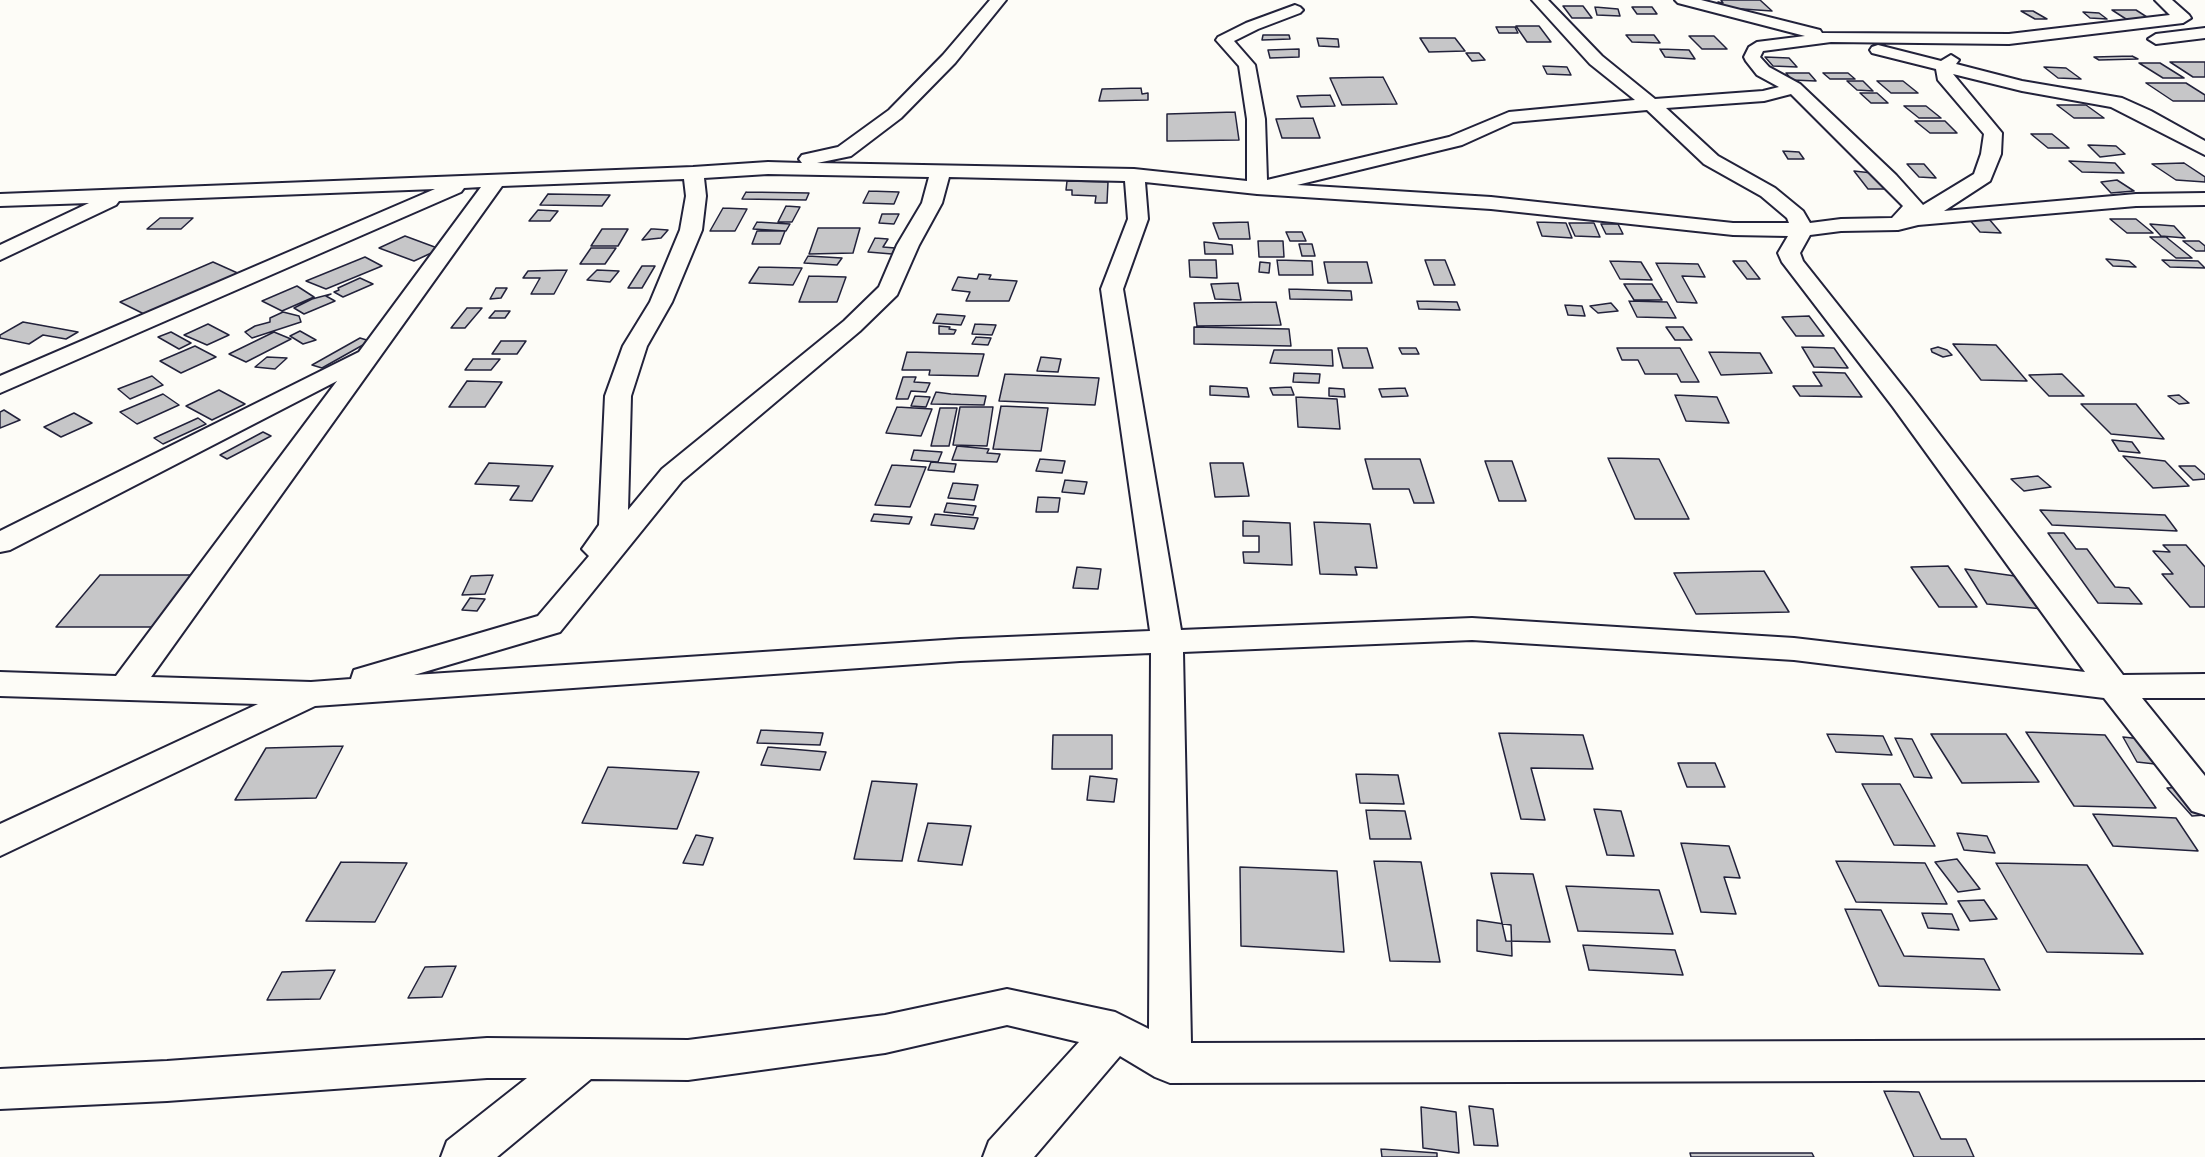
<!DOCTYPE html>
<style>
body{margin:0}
canvas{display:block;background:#fdfcf7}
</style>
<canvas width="2205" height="1157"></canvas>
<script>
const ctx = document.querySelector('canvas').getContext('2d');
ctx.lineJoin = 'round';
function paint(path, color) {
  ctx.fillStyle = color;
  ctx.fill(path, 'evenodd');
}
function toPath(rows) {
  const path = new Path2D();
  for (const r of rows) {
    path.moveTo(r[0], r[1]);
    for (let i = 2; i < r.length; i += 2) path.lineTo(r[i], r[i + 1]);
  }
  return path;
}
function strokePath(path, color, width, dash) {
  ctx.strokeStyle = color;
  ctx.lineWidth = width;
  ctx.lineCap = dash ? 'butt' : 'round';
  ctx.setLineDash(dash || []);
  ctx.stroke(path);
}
const building = toPath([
 [1721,0,1760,0,1772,11,1728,8,1718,2,1723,3,1721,0],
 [1563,6,1583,6,1592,18,1572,18,1563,6],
 [1595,7,1618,9,1620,16,1597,15,1595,7],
 [1632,7,1652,7,1657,14,1637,14,1632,7],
 [2112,10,2136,10,2150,19,2126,19,2112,10],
 [2021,11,2033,11,2047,19,2035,19,2021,11],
 [2083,12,2099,13,2107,19,2090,18,2083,12],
 [1516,26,1539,26,1551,42,1527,42,1516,26],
 [1496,27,1515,27,1518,33,1499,33,1496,27],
 [1263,35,1289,35,1290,39,1262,40,1263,35],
 [1626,35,1654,35,1660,43,1632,42,1626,35],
 [1689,36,1714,36,1727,49,1702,49,1689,36],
 [1317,38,1338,39,1339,47,1319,46,1317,38],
 [1420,38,1455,38,1465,51,1429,52,1420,38],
 [1299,49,1299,57,1270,58,1268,50,1299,49],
 [1660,49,1689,50,1695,59,1665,57,1660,49],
 [1466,53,1479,53,1485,60,1472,61,1466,53],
 [2132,56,2138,59,2099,60,2094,57,2132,56],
 [1765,57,1789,58,1797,67,1773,66,1765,57],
 [2170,62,2205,62,2205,77,2193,77,2170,62],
 [2139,63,2160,63,2184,78,2163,78,2139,63],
 [1543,66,1567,67,1571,75,1547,74,1543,66],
 [2044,67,2066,68,2081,79,2058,78,2044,67],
 [1786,73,1809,73,1816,81,1792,80,1786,73],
 [1823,73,1848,73,1855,79,1830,79,1823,73],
 [1383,77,1397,104,1342,105,1330,78,1383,77],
 [1847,81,1863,81,1873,91,1857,90,1847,81],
 [1877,81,1903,81,1918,93,1891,93,1877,81],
 [2146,83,2186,83,2205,95,2205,101,2173,101,2146,83],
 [1141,88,1142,94,1148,93,1148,100,1099,101,1102,89,1141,88],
 [1860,93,1877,93,1888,103,1871,103,1860,93],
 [1330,95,1335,106,1301,107,1297,96,1330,95],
 [2057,105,2086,105,2104,118,2074,118,2057,105],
 [1904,106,1926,106,1941,118,1919,118,1904,106],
 [1235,112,1239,140,1167,141,1167,114,1235,112],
 [1313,118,1320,138,1282,138,1276,119,1313,118],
 [1915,121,1945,121,1957,133,1930,133,1915,121],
 [2031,134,2052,134,2069,148,2048,148,2031,134],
 [2088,145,2116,146,2125,154,2100,157,2088,145],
 [1783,151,1799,152,1804,159,1788,159,1783,151],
 [2069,161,2115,163,2124,173,2082,172,2069,161],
 [2184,163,2205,177,2205,182,2176,180,2152,164,2184,163],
 [1907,164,1924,164,1936,178,1919,177,1907,164],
 [1854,171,1872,173,1885,189,1868,189,1854,171],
 [2117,180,2134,191,2111,193,2101,182,2117,180],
 [1067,181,1108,182,1107,203,1095,203,1096,196,1072,195,1072,190,1066,190,1067,181],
 [869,191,899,192,894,204,863,203,869,191],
 [746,192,809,193,806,200,742,199,746,192],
 [548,194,610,195,602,206,540,205,548,194],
 [786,206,800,207,792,222,778,222,786,206],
 [723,208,747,209,735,231,710,231,723,208],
 [538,210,558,211,550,221,529,221,538,210],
 [882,214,899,214,894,224,879,223,882,214],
 [160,218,193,218,181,229,147,229,160,218],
 [1968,218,1989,219,2001,233,1980,232,1968,218],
 [2110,219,2136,219,2153,233,2127,233,2110,219],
 [757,222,790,224,786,231,753,229,757,222],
 [1248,222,1250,239,1219,239,1213,223,1248,222],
 [1537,222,1566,223,1572,238,1542,236,1537,222],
 [1569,223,1594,223,1600,237,1575,236,1569,223],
 [1601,224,1618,224,1623,234,1606,234,1601,224],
 [2150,224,2174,226,2185,238,2161,236,2150,224],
 [818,228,860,228,853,253,809,254,818,228],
 [602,229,628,229,618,246,591,246,602,229],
 [651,229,654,229,668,230,661,238,642,240,651,229],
 [757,231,785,231,780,244,752,244,757,231],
 [1286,232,1302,232,1306,241,1290,241,1286,232],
 [405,236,440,249,414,261,379,248,405,236],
 [2150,237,2166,237,2192,258,2176,258,2150,237],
 [875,238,888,239,883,247,895,248,892,254,868,252,875,238],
 [1258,241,1283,241,1284,257,1259,257,1258,241],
 [2183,241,2199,241,2205,246,2205,251,2196,251,2183,241],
 [1204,242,1232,245,1233,254,1205,254,1204,242],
 [1299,244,1312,244,1315,256,1302,256,1299,244],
 [591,248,616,248,605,264,580,264,591,248],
 [808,256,842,258,837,265,804,263,808,256],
 [365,257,382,266,326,289,306,281,365,257],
 [2106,259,2129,261,2136,267,2113,266,2106,259],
 [1189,260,1216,260,1217,278,1190,277,1189,260],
 [1277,260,1312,261,1313,275,1279,275,1277,260],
 [1425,260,1445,260,1455,285,1434,285,1425,260],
 [2162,260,2198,261,2205,268,2170,267,2162,260],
 [1610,261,1641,262,1652,280,1620,279,1610,261],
 [1733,261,1746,261,1760,279,1747,279,1733,261],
 [213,262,242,275,148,316,120,302,213,262],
 [1260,262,1270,263,1269,273,1259,272,1260,262],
 [1324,262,1367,262,1372,283,1328,283,1324,262],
 [1656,263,1698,264,1705,277,1682,276,1697,303,1677,302,1656,263],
 [642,266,655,266,642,288,628,288,642,266],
 [759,267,802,268,793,285,749,283,759,267],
 [567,270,554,294,531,294,540,278,523,278,528,271,567,270],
 [597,270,619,271,610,282,587,280,597,270],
 [979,274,991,275,989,279,1017,281,1009,301,966,301,970,292,952,290,958,277,977,279,979,274],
 [809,276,846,277,837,302,799,302,809,276],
 [360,278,373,284,343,297,334,292,339,290,338,288,360,278],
 [1238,283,1241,300,1215,299,1211,284,1238,283],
 [1624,284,1652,284,1662,300,1634,300,1624,284],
 [297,286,314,297,282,311,262,301,297,286],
 [496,288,507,288,501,298,490,299,496,288],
 [1289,289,1351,291,1352,300,1290,299,1289,289],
 [331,294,326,296,335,301,304,314,294,308,312,299,331,294],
 [1417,301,1457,302,1460,310,1419,309,1417,301],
 [1629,301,1667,302,1676,318,1637,317,1629,301],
 [1276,302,1281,325,1197,326,1194,303,1276,302],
 [1611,303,1618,311,1598,313,1590,306,1611,303],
 [1565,305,1582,306,1585,316,1568,315,1565,305],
 [467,308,482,308,465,328,451,328,467,308],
 [495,311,510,311,505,318,489,318,495,311],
 [283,312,299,316,301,322,252,338,245,332,255,326,270,322,270,318,283,312],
 [937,314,965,316,961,325,933,323,937,314],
 [1809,316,1824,336,1796,336,1782,317,1809,316],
 [23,322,78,332,66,339,43,335,29,344,0,338,0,335,23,322],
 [208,324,229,335,207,345,184,335,208,324],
 [975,324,996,325,992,335,972,334,975,324],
 [939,326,950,327,949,329,956,330,954,334,939,334,939,326],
 [1194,327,1289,329,1291,346,1194,344,1194,327],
 [1666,327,1683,327,1692,340,1675,340,1666,327],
 [300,331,316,340,303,344,290,336,300,331],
 [171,332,191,343,179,349,158,337,171,332],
 [274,332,291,339,246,362,229,354,274,332],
 [976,337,991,338,988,345,972,344,976,337],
 [360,338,370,341,322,368,312,365,360,338],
 [501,341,526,341,517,354,492,354,501,341],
 [1953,344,1996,345,2027,381,1981,380,1953,344],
 [195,346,216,357,181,373,160,361,195,346],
 [1802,347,1834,348,1848,368,1814,367,1802,347],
 [1938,347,1947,350,1952,355,1943,357,1932,352,1931,349,1938,347],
 [1338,348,1367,348,1373,368,1343,368,1338,348],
 [1399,348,1416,348,1419,354,1402,354,1399,348],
 [1617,348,1680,348,1699,382,1681,382,1677,374,1645,374,1638,360,1622,360,1617,348],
 [1274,350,1332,350,1333,366,1270,363,1274,350],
 [907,352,984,354,978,376,929,375,930,370,902,370,907,352],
 [1709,352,1760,353,1772,373,1721,375,1709,352],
 [267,357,287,358,275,369,255,367,267,357],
 [1041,357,1061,359,1058,372,1037,371,1041,357],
 [473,359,500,359,491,370,465,370,473,359],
 [1813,372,1845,373,1862,397,1800,396,1793,386,1822,386,1813,372],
 [1294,373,1320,374,1319,383,1293,382,1294,373],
 [1005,374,1099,378,1095,405,999,401,1005,374],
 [2062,374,2084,396,2049,396,2029,375,2062,374],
 [152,376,163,385,130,399,118,389,152,376],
 [903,377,916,377,914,382,930,383,926,392,911,391,908,399,896,399,903,377],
 [467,381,502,382,485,407,449,407,467,381],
 [1210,386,1247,388,1249,397,1210,395,1210,386],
 [1291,387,1294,395,1273,395,1270,388,1291,387],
 [1329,388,1344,389,1345,397,1329,396,1329,388],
 [1405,388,1408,396,1382,397,1379,389,1405,388],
 [219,390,245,404,212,420,186,406,219,390],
 [936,392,951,394,986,396,984,405,931,404,936,392],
 [163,394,179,405,137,424,120,412,163,394],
 [1675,395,1717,397,1729,423,1686,421,1675,395],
 [2179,395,2189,403,2179,404,2168,396,2179,395],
 [915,396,930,397,926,407,911,406,915,396],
 [1296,397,1337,399,1340,429,1298,427,1296,397],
 [2081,404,2136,404,2164,439,2111,434,2081,404],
 [1001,406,1048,408,1041,451,993,449,1001,406],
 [897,407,932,409,921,436,886,433,897,407],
 [960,407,993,407,987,446,953,445,960,407],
 [940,408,957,408,949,446,931,446,940,408],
 [4,410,20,420,0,428,0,412,4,410],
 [74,413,92,423,61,437,44,427,74,413],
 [198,418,206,424,163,444,154,438,198,418],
 [263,432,271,436,227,459,220,455,263,432],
 [2112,440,2132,442,2140,453,2119,451,2112,440],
 [957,446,989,449,987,453,1000,454,997,462,952,460,957,446],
 [914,450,942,452,938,462,911,460,914,450],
 [2123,456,2165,461,2189,486,2153,488,2123,456],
 [1608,458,1659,459,1689,519,1635,519,1608,458],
 [1040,459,1065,461,1062,473,1036,471,1040,459],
 [1365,459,1420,459,1434,503,1414,503,1409,489,1373,489,1365,459],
 [1485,461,1512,461,1526,501,1499,501,1485,461],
 [931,462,956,464,954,472,928,470,931,462],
 [489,463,553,466,532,501,510,500,519,486,475,484,489,463],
 [1210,463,1243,463,1249,496,1215,497,1210,463],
 [892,465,926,467,910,507,875,505,892,465],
 [2179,466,2195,466,2205,475,2205,479,2193,480,2179,466],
 [2038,476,2051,487,2024,491,2011,479,2038,476],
 [1065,480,1087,482,1084,494,1062,492,1065,480],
 [953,483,978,485,974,500,948,498,953,483],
 [1038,497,1060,498,1058,512,1036,512,1038,497],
 [947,503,976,506,973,515,944,512,947,503],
 [2040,510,2165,515,2177,531,2052,525,2040,510],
 [874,514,912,517,909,524,871,521,874,514],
 [935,514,978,518,974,529,931,525,935,514],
 [1243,521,1290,523,1292,565,1244,563,1243,552,1259,552,1259,536,1243,536,1243,521],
 [1314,522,1370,524,1377,568,1355,567,1357,575,1320,574,1314,522],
 [2048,533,2064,533,2076,549,2087,549,2115,587,2129,588,2142,604,2098,603,2048,533],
 [2163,545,2186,545,2205,567,2205,607,2190,607,2162,574,2173,574,2153,551,2170,552,2163,545],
 [1948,566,1977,607,1939,607,1911,567,1948,566],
 [1077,567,1101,569,1098,589,1073,588,1077,567],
 [1965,569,2022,577,2044,609,1987,604,1965,569],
 [1764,571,1789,612,1696,614,1674,573,1764,571],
 [100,575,199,575,159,627,56,627,100,575],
 [493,575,485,594,462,595,471,576,493,575],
 [470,598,485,599,477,611,462,610,470,598],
 [761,730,823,733,820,745,757,743,761,730],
 [2026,732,2105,735,2156,808,2074,806,2026,732],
 [1499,733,1583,735,1593,769,1531,768,1545,820,1521,819,1499,733],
 [1827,734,1883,736,1892,755,1836,752,1827,734],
 [1931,734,2006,734,2039,782,1962,783,1931,734],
 [1053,735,1112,735,1112,769,1052,769,1053,735],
 [2123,737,2151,740,2164,765,2137,762,2123,737],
 [1895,738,1912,739,1932,778,1914,777,1895,738],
 [343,746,316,798,235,800,266,748,343,746],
 [768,747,826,752,820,770,761,765,768,747],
 [1678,763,1715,763,1725,787,1687,787,1678,763],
 [608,767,699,772,677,829,582,823,608,767],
 [1356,774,1398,775,1404,804,1360,803,1356,774],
 [1090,776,1117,779,1114,802,1087,800,1090,776],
 [872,781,917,784,902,861,854,859,872,781],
 [1862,784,1900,784,1935,846,1894,845,1862,784],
 [2185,787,2205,809,2205,815,2192,816,2167,788,2185,787],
 [1594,809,1621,811,1634,856,1607,855,1594,809],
 [1366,810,1405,811,1411,839,1370,839,1366,810],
 [2093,814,2176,818,2198,851,2113,846,2093,814],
 [928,823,971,826,962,865,918,861,928,823],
 [1957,833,1987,836,1995,853,1964,850,1957,833],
 [696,835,713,838,703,865,683,863,696,835],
 [1681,843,1729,846,1740,878,1724,877,1736,914,1701,912,1681,843],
 [1957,859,1980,889,1958,892,1935,862,1957,859],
 [1374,861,1421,862,1440,962,1390,961,1374,861],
 [1836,861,1925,863,1947,904,1856,902,1836,861],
 [341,862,407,863,375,922,306,921,341,862],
 [1996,863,2087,865,2143,954,2047,952,1996,863],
 [1240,867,1337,871,1344,952,1241,946,1240,867],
 [1491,873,1533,874,1550,942,1506,941,1491,873],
 [1566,886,1659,890,1673,934,1578,931,1566,886],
 [1984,900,1997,919,1970,921,1958,901,1984,900],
 [1845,909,1881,910,1904,956,1984,959,2000,990,1879,986,1845,909],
 [1922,913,1952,914,1959,930,1928,928,1922,913],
 [1477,920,1511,925,1512,956,1477,951,1477,920],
 [1583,945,1675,950,1683,975,1589,970,1583,945],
 [456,966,442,997,408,998,425,967,456,966],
 [335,970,320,999,267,1000,282,972,335,970],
 [1884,1091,1919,1092,1941,1139,1966,1139,1974,1157,1914,1157,1884,1091],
 [1469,1106,1493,1109,1498,1146,1474,1145,1469,1106],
 [1421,1107,1456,1112,1459,1153,1423,1148,1421,1107],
 [1381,1149,1437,1153,1437,1157,1382,1157,1381,1149],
 [1690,1153,1812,1153,1814,1157,1691,1157,1690,1153]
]);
paint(building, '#c6c6c8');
strokePath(building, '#22223b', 1.5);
const street = toPath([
 [990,0,1006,0,955,63,901,118,851,156,817,163,1134,169,1247,181,1247,119,1239,66,1216,40,1218,37,1246,23,1295,5,1300,7,1303,10,1300,13,1258,29,1234,41,1255,65,1265,119,1267,180,1449,137,1509,112,1635,100,1590,64,1532,0,1548,0,1602,56,1655,99,1763,91,1779,87,1757,75,1746,61,1744,57,1749,47,1757,42,1805,36,1678,3,1675,0,1701,0,1820,30,1822,33,2009,34,2170,15,2155,0,2172,0,2189,15,2191,18,2183,23,2009,44,1831,42,1763,51,1760,57,1769,67,1800,84,1896,175,1923,205,1974,174,1981,154,1984,134,1938,80,1936,69,1872,53,1870,50,1872,47,1878,45,1941,61,1951,55,1959,60,1956,64,2022,81,2122,98,2151,111,2205,141,2205,155,2111,107,2022,91,1953,74,2002,133,2001,154,1990,181,1944,211,2136,194,2205,193,2205,205,2136,206,1918,225,1898,230,1841,231,1810,235,1800,253,1803,261,1911,397,2123,675,2205,674,2205,698,2142,698,2205,776,2205,815,2192,811,2104,698,1794,660,1472,640,1183,652,1191,1043,2205,1040,2205,1080,1170,1083,1155,1077,1120,1056,1034,1157,983,1157,989,1141,1079,1042,1007,1025,885,1053,688,1080,591,1079,497,1157,441,1157,447,1141,527,1078,487,1078,167,1101,0,1109,0,1069,167,1061,487,1038,688,1040,885,1015,1007,989,1115,1012,1149,1029,1151,653,960,661,315,706,0,856,0,824,258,704,0,696,0,672,116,676,337,381,10,550,0,552,0,531,359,352,481,187,464,188,461,192,0,393,0,376,435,189,119,201,116,205,0,260,0,245,89,203,0,206,0,194,693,167,768,162,802,163,799,159,802,155,838,147,889,110,943,55,990,0],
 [1791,94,1903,206,1892,218,1841,219,1810,223,1803,211,1775,188,1718,156,1666,108,1764,101,1791,94],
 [1647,110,1704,164,1761,196,1787,218,1789,223,1733,223,1491,197,1297,185,1462,145,1513,122,1647,110],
 [768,174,929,177,922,203,897,245,879,287,844,321,662,469,628,510,631,396,647,346,672,302,702,230,706,196,704,178,768,174],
 [949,177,1125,181,1128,219,1101,289,1150,631,960,639,414,675,560,632,682,481,860,331,897,295,919,245,942,203,949,177],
 [684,179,686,196,680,230,650,302,623,346,605,396,599,525,582,549,589,556,538,616,354,670,351,679,311,682,151,677,502,186,684,179],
 [1145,182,1257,194,1491,209,1733,235,1788,236,1778,253,1782,262,1893,407,2085,672,1794,638,1472,618,1181,630,1123,289,1148,219,1145,182],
 [2205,28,2205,38,2156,44,2148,39,2156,34,2205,28]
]);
strokePath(street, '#22223b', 4);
paint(street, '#fdfcf7');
</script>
